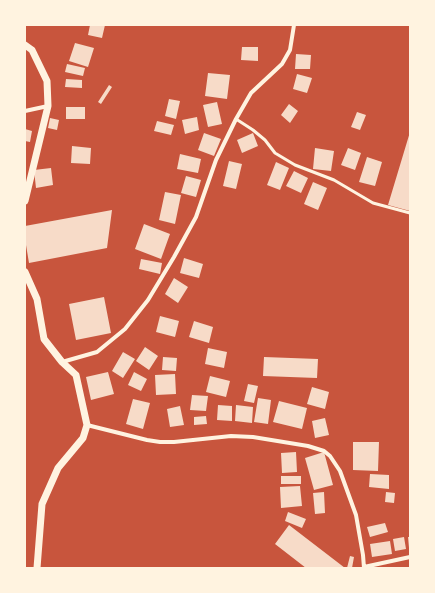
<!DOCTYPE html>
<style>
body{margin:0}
#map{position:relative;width:435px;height:593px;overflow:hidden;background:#c8553d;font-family:"Fira Sans Condensed",sans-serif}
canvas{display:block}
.frame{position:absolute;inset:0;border:26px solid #fff3e0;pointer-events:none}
</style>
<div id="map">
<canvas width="435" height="593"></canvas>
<div class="frame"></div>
</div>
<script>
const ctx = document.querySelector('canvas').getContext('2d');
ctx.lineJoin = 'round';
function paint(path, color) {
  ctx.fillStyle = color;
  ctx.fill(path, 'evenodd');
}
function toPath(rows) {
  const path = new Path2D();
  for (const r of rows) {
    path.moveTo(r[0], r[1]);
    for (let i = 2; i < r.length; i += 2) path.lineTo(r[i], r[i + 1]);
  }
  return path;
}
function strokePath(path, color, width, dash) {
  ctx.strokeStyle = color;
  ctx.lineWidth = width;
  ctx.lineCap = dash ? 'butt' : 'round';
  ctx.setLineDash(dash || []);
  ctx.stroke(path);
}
paint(toPath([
 [90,25,105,25,102,38,88,35],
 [75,43,94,48,88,67,69,61],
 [242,47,258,47,258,61,241,60],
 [296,54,311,55,310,69,295,69],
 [67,64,85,68,83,76,65,72],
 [208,73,230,75,227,99,205,96],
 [297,74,312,78,307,93,293,89],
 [66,79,82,80,82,88,65,87],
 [109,85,112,87,101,104,98,102],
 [169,99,180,101,176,119,165,116],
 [217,102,222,124,208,127,203,105],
 [289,104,298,111,290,123,281,115],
 [66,107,85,107,85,119,66,119],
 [357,112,366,115,360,130,351,127],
 [197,117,199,130,185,134,182,120],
 [50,118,59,120,57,130,48,128],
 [157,121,174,125,171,135,154,131],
 [25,129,32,131,30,142,25,141],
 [410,132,410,211,388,205],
 [204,133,221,139,214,156,198,150],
 [253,133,258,146,242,153,237,140],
 [72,146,91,148,90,164,71,163],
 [315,148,334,151,331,171,313,169],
 [348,148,361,153,355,170,341,165],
 [180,154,201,159,198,173,177,169],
 [367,157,382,162,375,186,359,182],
 [229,161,242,164,236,189,223,186],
 [276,162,289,168,280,190,267,185],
 [51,168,53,185,36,188,34,170],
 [294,171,308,178,301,193,286,186],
 [186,176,201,180,196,197,181,193],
 [313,182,327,188,318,210,304,204],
 [165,192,181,195,175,224,159,220],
 [112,210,107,248,29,263,25,239,25,226],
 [144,224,170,234,161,259,135,249],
 [184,258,203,264,199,278,180,273],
 [141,259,162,263,160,274,139,269],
 [174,278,188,287,178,303,165,294],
 [104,297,111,333,76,340,69,304],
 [160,316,179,321,175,337,156,332],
 [194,321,213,327,209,343,189,337],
 [145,347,158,356,149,370,136,361],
 [208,348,227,352,224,368,205,364],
 [123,352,135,359,123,378,112,371],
 [163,357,177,358,176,371,162,370],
 [264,357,318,359,317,378,263,376],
 [108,372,114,394,91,400,86,377],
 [134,372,147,379,141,391,128,385],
 [175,374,176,394,156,395,155,375],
 [210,376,230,381,226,397,206,392],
 [248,384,258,386,254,403,244,401],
 [312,387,329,392,325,409,307,404],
 [192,395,208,396,206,411,190,410],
 [258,398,271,400,268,424,254,422],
 [133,399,150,403,143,429,126,424],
 [279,401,307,408,302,429,273,422],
 [218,405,232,406,232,421,217,420],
 [236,405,253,407,252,423,235,421],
 [180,406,184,425,170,427,167,409],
 [206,416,207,424,194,425,194,417],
 [325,418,329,435,315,438,312,421],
 [353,442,379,442,378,471,353,470],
 [296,452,297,472,282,473,281,453],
 [324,452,333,485,314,490,305,458],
 [370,474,389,475,389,489,369,487],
 [281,476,301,476,301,484,281,484],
 [300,486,302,506,281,508,280,487],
 [324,492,325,513,315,514,313,493],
 [386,492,395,493,394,503,385,502],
 [288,512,306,519,302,528,285,521],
 [385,523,388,532,370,537,367,527],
 [289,525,345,568,306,568,275,544],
 [404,537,406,549,395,551,393,539],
 [408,537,410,537,410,548,409,548],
 [390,541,392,554,372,557,370,544],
 [350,556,354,557,352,568,347,568]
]), '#f7dbc8');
strokePath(toPath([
 [236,119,253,130,265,140,275,153,295,165,334,180,373,203,410,213]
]), '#fff3e0', 3);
strokePath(toPath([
 [25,111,48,106],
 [62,362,97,352,125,329,148,300,174,257,196,217,216,160,236,119,251,93,282,64,290,50,294,25],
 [87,425,147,440,160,442,174,442,231,436,253,437,308,446,324,451,330,456,340,471,356,515,363,555,364,568],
 [364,567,410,557]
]), '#fff3e0', 4);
strokePath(toPath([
 [25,45,32,50,47,81,48,106,25,201],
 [25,272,37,299,44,339,62,362,76,375,87,425,83,438,58,468,42,504,37,568]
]), '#fff3e0', 7);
</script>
